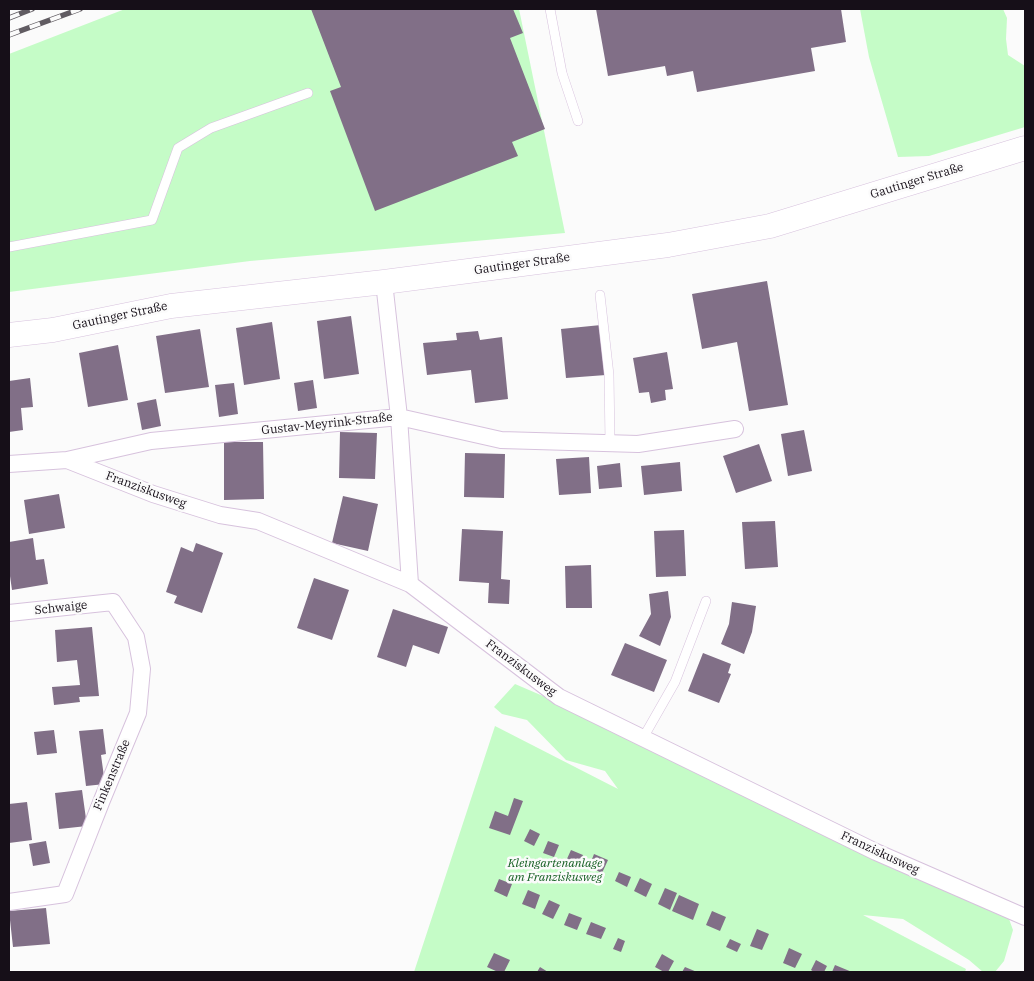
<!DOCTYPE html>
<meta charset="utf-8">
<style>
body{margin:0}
#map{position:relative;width:1034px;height:981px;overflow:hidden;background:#fbfbfb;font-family:"IBM Plex Serif",serif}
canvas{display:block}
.frame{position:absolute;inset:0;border:10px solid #160f18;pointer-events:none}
</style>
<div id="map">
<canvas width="1034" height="981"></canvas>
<div class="frame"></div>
</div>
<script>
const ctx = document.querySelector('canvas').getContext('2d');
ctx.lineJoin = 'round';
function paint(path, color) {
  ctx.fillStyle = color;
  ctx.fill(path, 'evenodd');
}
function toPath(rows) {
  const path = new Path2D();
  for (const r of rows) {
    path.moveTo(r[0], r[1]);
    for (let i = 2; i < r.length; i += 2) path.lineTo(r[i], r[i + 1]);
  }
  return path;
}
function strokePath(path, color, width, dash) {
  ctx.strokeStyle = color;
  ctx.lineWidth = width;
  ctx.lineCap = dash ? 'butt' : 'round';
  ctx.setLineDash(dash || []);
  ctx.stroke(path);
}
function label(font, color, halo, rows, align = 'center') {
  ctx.font = font + ' "IBM Plex Serif",serif';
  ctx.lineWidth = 5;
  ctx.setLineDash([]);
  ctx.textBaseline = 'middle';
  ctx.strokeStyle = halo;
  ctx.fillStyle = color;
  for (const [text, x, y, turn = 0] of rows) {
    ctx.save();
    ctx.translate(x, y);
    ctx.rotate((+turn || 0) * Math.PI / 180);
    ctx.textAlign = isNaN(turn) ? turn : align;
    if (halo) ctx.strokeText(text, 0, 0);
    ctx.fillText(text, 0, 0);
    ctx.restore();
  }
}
paint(toPath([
 [125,9,519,9,565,233,250,261,9,292,9,54],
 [860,9,1003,9,1007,18,1006,39,1008,55,1025,66,1025,127,929,156,898,157,869,57],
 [515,684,613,726,1009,919,1013,930,1004,961,995,972,983,972,969,960,903,919,863,915,966,969,965,972,414,972,495,726,618,789,605,771,566,760,527,720,502,714,494,707]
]), '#c5fcc7');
paint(toPath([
 [311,9,513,9,523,33,510,38,545,129,512,142,518,156,375,211,330,91,341,87],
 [596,9,841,9,846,42,811,48,815,71,697,92,693,71,667,76,665,66,608,76],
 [767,281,788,405,749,411,737,342,702,349,692,294],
 [351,316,359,374,324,379,317,321],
 [272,322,280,379,244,385,236,328],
 [601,325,606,375,566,378,561,329],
 [200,329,209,387,165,393,156,336],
 [478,331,480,340,502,337,508,399,475,403,471,370,427,375,423,343,457,340,456,333],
 [118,345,128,400,88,407,79,353],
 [667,352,673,389,665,390,666,400,651,403,649,392,639,393,633,358],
 [30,378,33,407,21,408,23,430,9,432,9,381],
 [313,380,317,408,298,411,294,383],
 [234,383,238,414,219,417,215,385],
 [156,399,161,426,142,430,137,403],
 [804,430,812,471,788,476,781,434],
 [340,432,377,433,375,479,339,478],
 [224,442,263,442,264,499,224,500],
 [759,444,772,481,736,493,723,456],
 [465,453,505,454,504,498,464,497],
 [589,457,591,493,559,495,556,459],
 [680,462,682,491,644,495,641,466],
 [620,463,622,487,599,489,597,466],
 [59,494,65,528,29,534,24,500],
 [343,496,378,504,368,551,332,543],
 [775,521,778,567,745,569,742,522],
 [462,529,503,531,501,579,510,580,509,604,488,603,489,583,459,581],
 [684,530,686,576,656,577,654,531],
 [33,538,36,560,44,559,48,584,12,590,9,569,9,542],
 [196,543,223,553,202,613,174,603,177,596,166,592,181,547,193,552],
 [591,565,592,608,566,608,565,566],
 [314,578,349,590,332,640,297,628],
 [668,591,671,617,660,646,639,636,651,614,649,594],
 [732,602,756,606,752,632,744,654,721,644,729,624],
 [393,609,448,627,439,654,413,645,406,667,377,657],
 [92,627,99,696,79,697,80,702,54,705,52,687,80,685,77,660,57,662,55,630],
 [625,643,667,660,654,692,611,675],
 [703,653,731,664,728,673,731,674,719,703,688,691],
 [103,729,106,754,101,755,105,784,86,786,79,731],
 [54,730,57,753,37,755,34,732],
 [82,790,87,826,59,829,55,793],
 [514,798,523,801,510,835,489,828,495,811,508,816],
 [27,802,32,840,9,843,9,804],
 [530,829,540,834,534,846,524,841],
 [46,841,50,863,33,866,29,844],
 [548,841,559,845,554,857,543,853],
 [571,850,583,855,578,867,566,861],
 [594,854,608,860,602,873,589,867],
 [619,872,631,877,627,887,615,881],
 [640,878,652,884,646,897,634,891],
 [499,879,512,884,507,897,494,891],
 [665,888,677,893,670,910,658,904],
 [528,890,540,895,535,909,522,904],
 [679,895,699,904,693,920,672,911],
 [549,900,560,905,553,919,542,914],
 [46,908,50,944,13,947,9,911],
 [712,911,726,917,720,931,706,925],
 [569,913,582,918,577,930,564,925],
 [591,922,606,928,601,939,586,934],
 [757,929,769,934,762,950,750,946],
 [618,938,625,941,621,952,613,949],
 [730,939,741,944,737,952,726,947],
 [789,948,802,954,795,968,783,963],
 [494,953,510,960,504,972,498,972,487,967],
 [662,954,674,961,668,972,664,972,655,967],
 [816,960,827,966,824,972,814,972,811,970],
 [835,965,852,972,832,972],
 [540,967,548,972,537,972],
 [685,967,697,972,682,972]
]), '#816f87');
const lane = toPath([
 [550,9,562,73,578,121],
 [9,247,152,220,178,148,211,128,308,93],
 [600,295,609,375,610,443],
 [643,738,675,682,706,601]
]);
const street = toPath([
 [384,282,399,417,410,584],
 [67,460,151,441,399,417,501,440,638,444,735,429],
 [9,464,67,460,153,494,220,515,258,521,410,584,559,697,876,852,1025,917],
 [9,613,113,602,136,637,142,669,138,713,102,800,65,894,9,902]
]);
const secondary = toPath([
 [9,335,53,330,171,306,384,282,668,245,770,226,1025,148]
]);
strokePath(lane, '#d7c2dd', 10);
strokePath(street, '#d7c2dd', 18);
strokePath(secondary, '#d7c2dd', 25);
strokePath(lane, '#fff', 9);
strokePath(street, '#fff', 16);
strokePath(secondary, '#fff', 24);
const rail = toPath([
 [9,18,32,9],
 [9,35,80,9]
]);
strokePath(rail, '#615c62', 5.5);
strokePath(rail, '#fbfbfb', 4, [11]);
label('12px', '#160f18', '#fbfbfb', [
 ["Gautinger Straße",917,181,-17],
 ["Gautinger Straße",522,264,-8],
 ["Gautinger Straße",120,316,-12],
 ["Gustav-Meyrink-Straße",327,424,-6],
 ["Franziskusweg",146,490,20],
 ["Schwaige",61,608,-6],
 ["Franziskusweg",521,668,37],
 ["Finkenstraße",112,775,-67],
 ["Franziskusweg",880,853,25]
]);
label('italic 12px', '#135e21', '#fbfbfb', [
 ["Kleingartenanlage",555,864],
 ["am Franziskusweg",555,878]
]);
</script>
